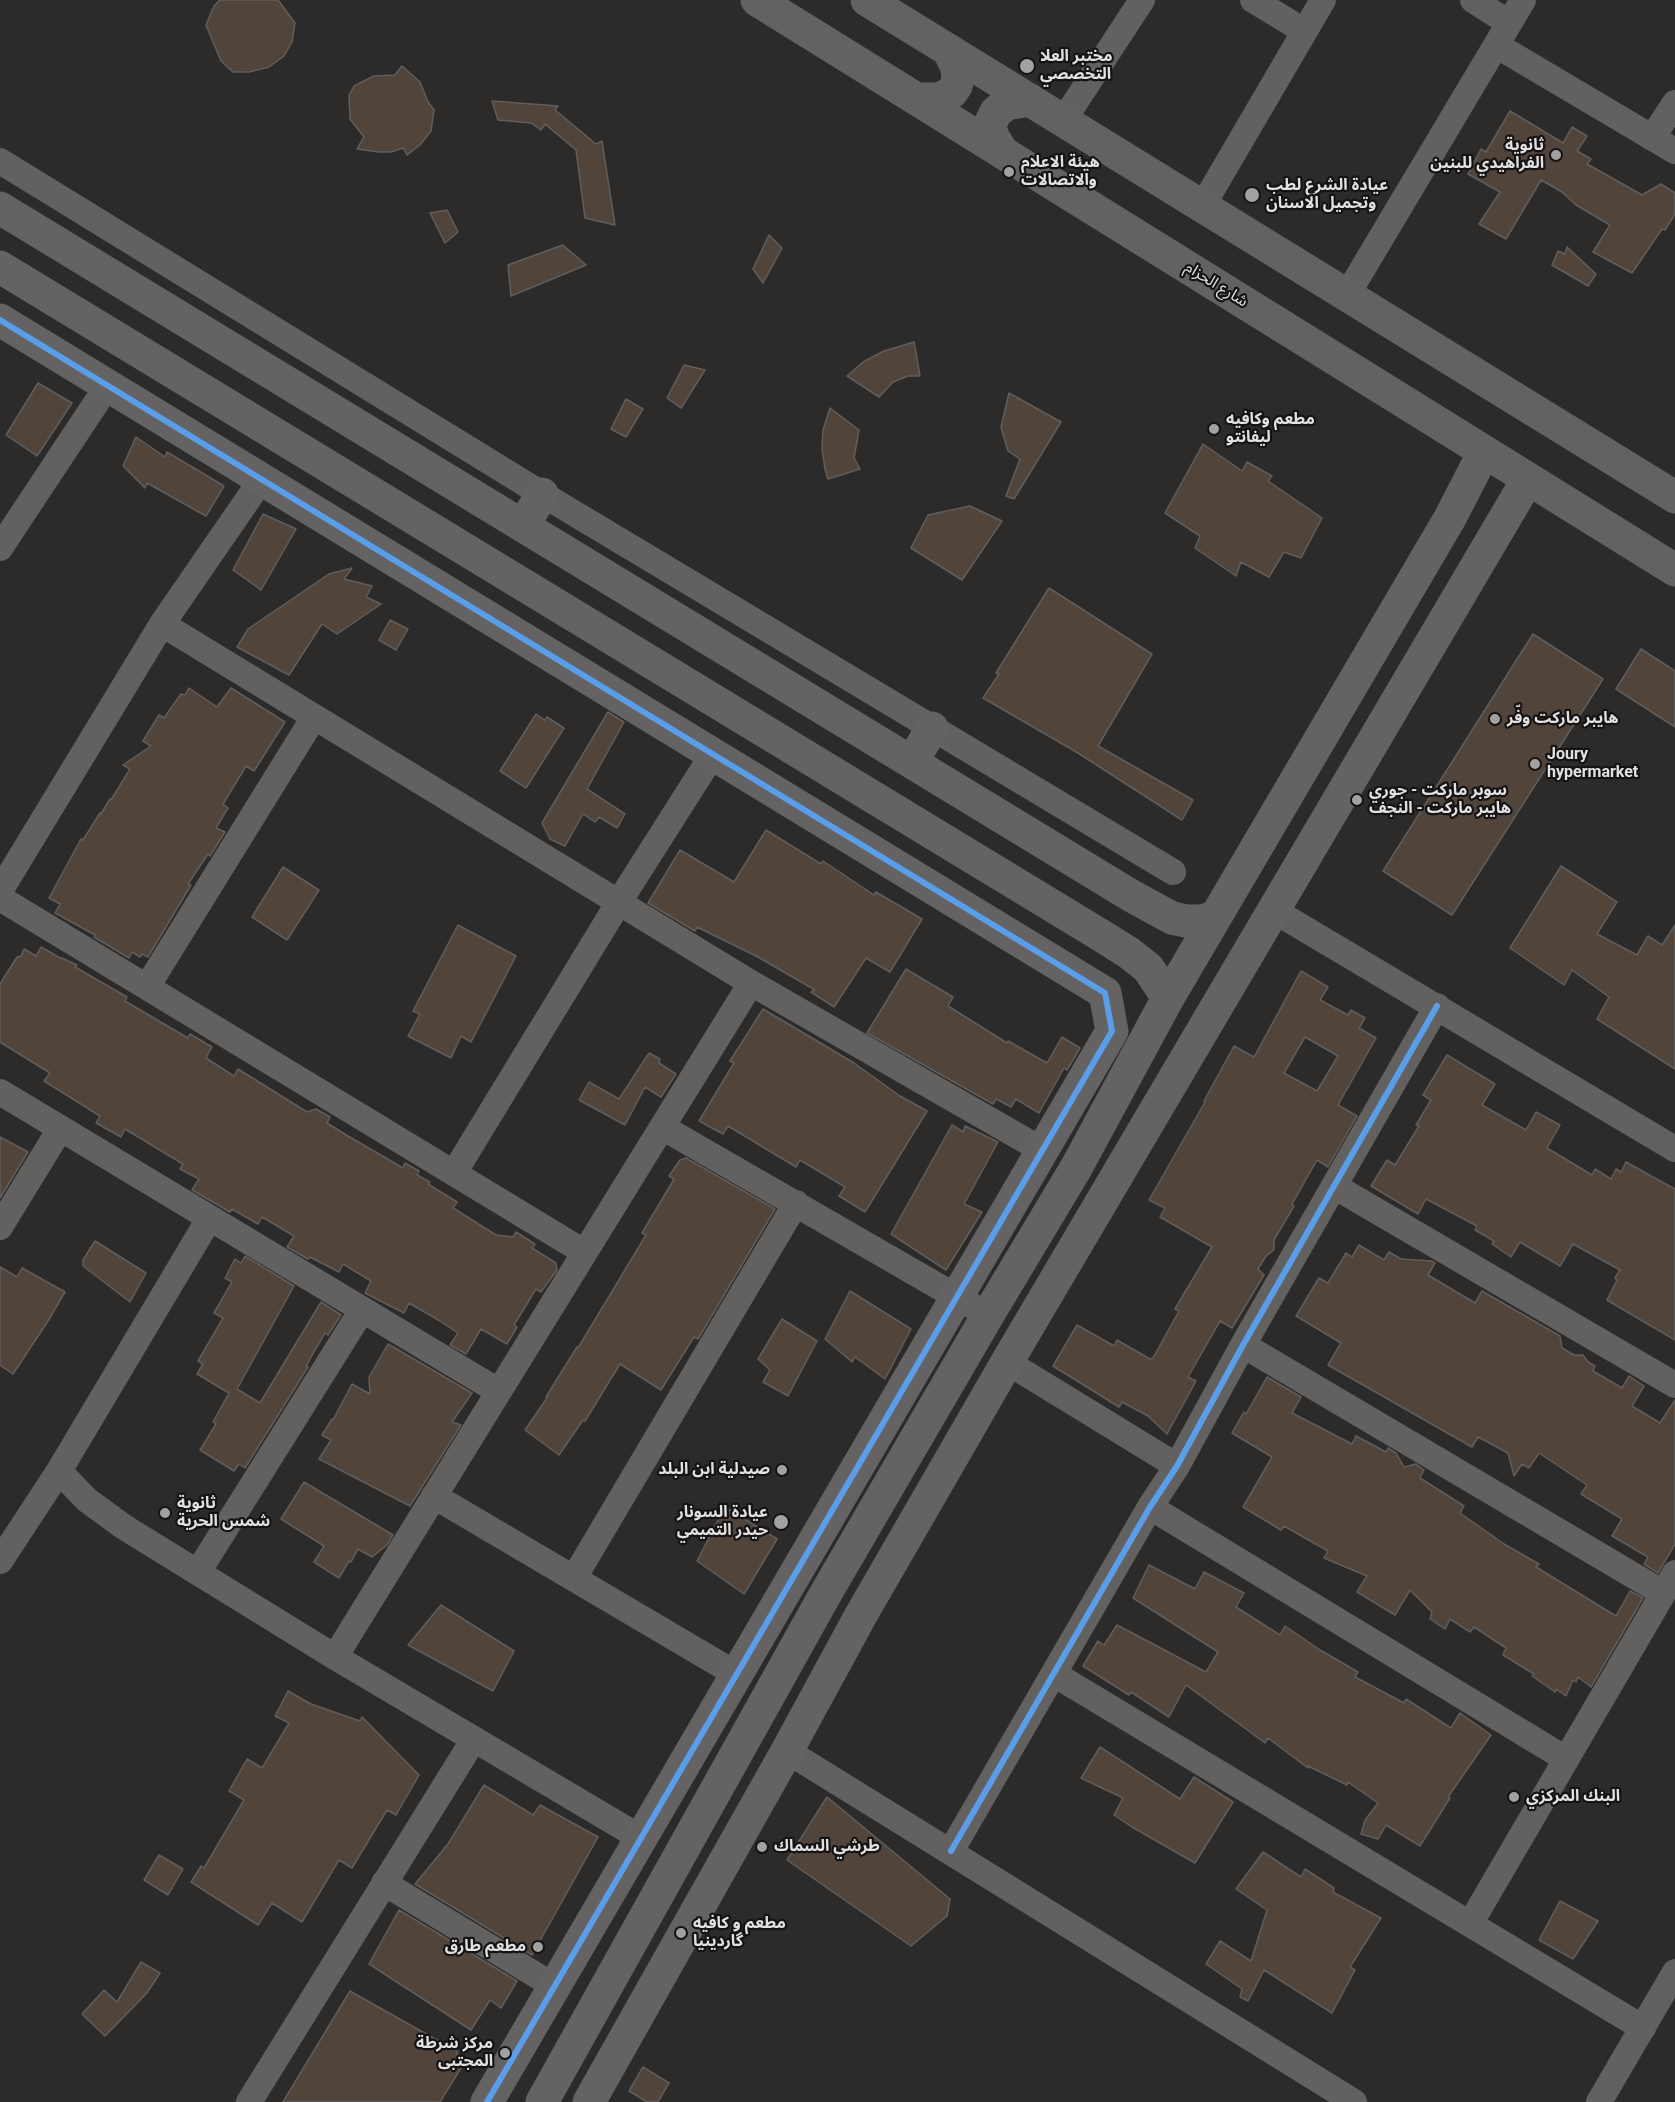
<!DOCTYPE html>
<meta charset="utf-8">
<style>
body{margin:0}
canvas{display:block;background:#2d2b2a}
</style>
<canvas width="1675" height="2102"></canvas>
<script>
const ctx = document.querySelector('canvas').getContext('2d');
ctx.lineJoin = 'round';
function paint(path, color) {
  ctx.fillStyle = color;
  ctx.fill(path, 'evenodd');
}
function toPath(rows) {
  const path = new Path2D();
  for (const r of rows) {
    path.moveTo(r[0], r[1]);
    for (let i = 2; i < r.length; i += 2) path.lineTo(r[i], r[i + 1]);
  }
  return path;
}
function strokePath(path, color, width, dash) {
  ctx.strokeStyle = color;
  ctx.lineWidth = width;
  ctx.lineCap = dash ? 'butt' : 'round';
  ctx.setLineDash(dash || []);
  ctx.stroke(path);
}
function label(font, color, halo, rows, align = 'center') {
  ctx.font = font + ' Roboto,"Noto Sans Arabic",sans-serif';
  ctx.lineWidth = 4.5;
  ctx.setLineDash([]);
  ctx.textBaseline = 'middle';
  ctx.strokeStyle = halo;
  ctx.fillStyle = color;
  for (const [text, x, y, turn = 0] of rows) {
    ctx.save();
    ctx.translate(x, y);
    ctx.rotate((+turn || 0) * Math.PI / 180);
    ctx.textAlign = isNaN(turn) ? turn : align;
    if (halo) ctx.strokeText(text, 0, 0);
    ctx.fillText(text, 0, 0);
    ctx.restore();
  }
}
const building = toPath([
 [220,0,278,0,295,23,292,42,284,56,269,67,249,72,233,72,221,61,206,25,214,6,220,0],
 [402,66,420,82,428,102,434,110,431,131,420,145,407,155,403,148,391,152,379,152,357,149,364,137,350,119,349,95,354,86,374,76,395,75,402,66],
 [492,101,558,106,555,110,596,144,602,141,615,225,585,218,576,150,545,124,541,130,531,123,498,120,492,101],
 [1510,111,1563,143,1572,127,1587,136,1577,151,1591,159,1587,164,1642,195,1661,184,1675,193,1675,214,1665,230,1662,229,1632,273,1593,252,1610,225,1576,205,1562,192,1541,180,1506,239,1479,224,1500,192,1468,174,1481,149,1486,152,1510,111],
 [447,210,458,232,445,243,430,213,447,210],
 [769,235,782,248,763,283,753,269,769,235],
 [563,245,586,265,511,296,508,265,563,245],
 [1567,247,1596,274,1588,286,1552,265,1558,251,1565,254,1567,247],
 [914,342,920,376,908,376,893,382,879,397,847,376,863,362,884,351,914,342],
 [684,365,705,370,681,408,667,398,684,365],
 [38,383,72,403,37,456,6,435,38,383],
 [1009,393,1061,422,1014,499,1006,496,1020,459,1008,451,1001,427,1009,393],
 [626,399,643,409,626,437,611,429,626,399],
 [830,408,859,430,854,458,860,469,828,479,825,469,822,449,823,430,830,408],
 [136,437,165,457,167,452,224,486,206,516,147,483,145,488,123,466,136,437],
 [1203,444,1242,471,1247,462,1272,476,1268,481,1322,518,1301,558,1284,552,1269,577,1241,562,1236,576,1195,548,1200,536,1165,513,1203,444],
 [970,506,1002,521,962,580,911,548,928,515,970,506],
 [263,514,296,529,261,590,233,570,263,514],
 [352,568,344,579,372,586,366,597,381,604,337,634,322,624,289,675,237,647,248,629,329,574,352,568],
 [1049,588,1152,654,1098,746,1193,800,1182,820,1078,753,983,698,999,674,996,673,1049,588],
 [390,620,408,629,396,650,379,640,390,620],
 [1533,634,1603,679,1452,915,1383,871,1533,634],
 [1641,649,1675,671,1675,727,1616,689,1641,649],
 [189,688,217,707,231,688,285,722,254,771,246,766,223,804,228,808,216,828,225,832,210,856,208,854,188,884,191,885,148,957,142,954,140,957,132,952,129,958,94,937,95,935,55,913,60,904,49,898,81,839,83,840,100,813,101,814,110,799,111,800,130,769,123,765,151,746,143,741,159,715,164,718,181,694,185,695,189,688],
 [608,712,624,722,587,789,625,814,617,828,599,817,595,822,583,814,565,846,550,839,542,823,608,712],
 [536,714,545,720,547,717,564,728,526,788,500,771,536,714],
 [766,830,821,864,823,861,874,895,876,892,922,919,890,972,866,958,834,1007,811,992,815,990,758,957,697,927,695,931,648,903,680,850,734,882,766,830],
 [1561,866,1617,902,1597,934,1637,955,1648,936,1662,945,1675,925,1675,1069,1597,1019,1609,997,1572,970,1564,985,1510,948,1561,866],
 [283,867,319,890,287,940,252,917,283,867],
 [458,925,516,956,471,1042,461,1036,451,1058,408,1036,420,1014,413,1011,458,925],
 [41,947,62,959,62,958,77,965,75,967,127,997,125,1001,188,1038,190,1034,212,1047,206,1058,234,1076,238,1069,307,1112,316,1109,330,1117,327,1123,348,1136,403,1168,405,1163,419,1171,417,1175,430,1182,428,1184,457,1202,453,1208,496,1235,513,1237,516,1232,535,1244,532,1248,556,1263,557,1270,541,1292,536,1289,514,1325,517,1327,507,1344,481,1329,466,1354,450,1345,458,1333,440,1321,409,1303,404,1313,365,1293,371,1281,343,1264,339,1272,310,1257,308,1259,287,1247,294,1236,262,1217,258,1224,232,1209,230,1212,192,1190,199,1179,180,1169,183,1164,125,1129,121,1137,96,1123,100,1116,44,1081,50,1073,0,1042,0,984,17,957,21,956,24,949,36,956,41,947],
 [906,969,953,997,948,1006,1007,1043,1008,1041,1047,1063,1062,1037,1080,1048,1067,1070,1064,1068,1039,1113,1016,1099,1011,1107,996,1099,993,1104,867,1033,906,969],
 [1301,971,1328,987,1320,1000,1348,1015,1351,1010,1365,1018,1359,1028,1376,1038,1338,1105,1357,1116,1328,1167,1317,1160,1292,1204,1294,1206,1274,1240,1274,1250,1266,1256,1258,1269,1264,1275,1232,1328,1220,1321,1188,1377,1196,1381,1167,1434,1148,1416,1122,1402,1119,1407,1053,1366,1077,1325,1114,1346,1117,1340,1150,1359,1153,1358,1179,1311,1175,1309,1182,1297,1212,1247,1160,1217,1165,1208,1149,1200,1205,1102,1204,1101,1234,1046,1254,1057,1301,971],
 [1305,1037,1338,1056,1317,1091,1284,1073,1305,1037],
 [763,1009,854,1063,900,1096,927,1111,865,1212,839,1196,845,1187,800,1160,796,1167,728,1126,723,1134,699,1121,734,1063,730,1061,763,1009],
 [649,1053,660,1059,659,1063,676,1074,661,1097,645,1087,625,1125,579,1100,589,1082,619,1099,649,1053],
 [1447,1055,1495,1084,1482,1105,1526,1130,1536,1112,1560,1125,1547,1148,1592,1175,1595,1169,1611,1179,1616,1169,1621,1172,1626,1162,1675,1189,1675,1340,1607,1300,1617,1280,1615,1278,1620,1270,1573,1244,1560,1266,1520,1242,1511,1257,1492,1244,1494,1241,1475,1230,1477,1226,1426,1199,1418,1214,1371,1186,1387,1160,1395,1165,1419,1126,1416,1125,1431,1100,1423,1095,1447,1055],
 [952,1125,963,1132,965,1126,998,1142,964,1204,982,1212,946,1270,891,1234,952,1125],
 [0,1137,28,1152,0,1198,0,1137],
 [686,1158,775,1209,698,1339,694,1337,661,1390,620,1364,585,1421,583,1420,559,1455,525,1430,547,1398,546,1397,577,1347,578,1348,646,1235,642,1233,674,1179,669,1176,680,1160,686,1158],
 [95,1241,146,1273,130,1302,83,1266,83,1260,95,1241],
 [1359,1245,1384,1260,1389,1252,1401,1259,1432,1261,1435,1263,1428,1275,1475,1303,1482,1291,1560,1336,1562,1348,1574,1355,1583,1355,1588,1362,1595,1366,1593,1371,1622,1388,1629,1376,1644,1386,1632,1406,1660,1423,1675,1400,1675,1544,1658,1573,1644,1564,1648,1557,1612,1536,1622,1519,1581,1494,1587,1485,1539,1453,1529,1468,1522,1464,1514,1476,1508,1453,1478,1437,1472,1447,1328,1365,1341,1343,1296,1316,1319,1278,1328,1283,1346,1253,1352,1257,1359,1245],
 [245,1256,294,1286,237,1389,260,1403,321,1302,341,1315,328,1335,325,1333,306,1366,308,1367,245,1468,239,1464,234,1471,200,1450,216,1424,213,1422,229,1393,197,1374,203,1364,198,1361,223,1318,214,1313,232,1282,225,1278,235,1259,241,1263,245,1256],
 [0,1267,17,1277,22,1268,65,1292,48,1321,13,1374,0,1365,0,1267],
 [850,1291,911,1329,885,1379,855,1357,852,1362,825,1339,850,1291],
 [782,1319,817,1341,788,1396,763,1382,770,1370,758,1359,782,1319],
 [388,1344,472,1393,452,1422,461,1425,410,1506,319,1459,331,1440,322,1435,332,1419,333,1420,352,1384,370,1394,369,1377,388,1344],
 [1267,1377,1301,1397,1292,1413,1352,1444,1356,1436,1386,1452,1388,1448,1396,1453,1404,1467,1416,1464,1424,1470,1420,1478,1464,1506,1460,1513,1504,1544,1539,1564,1536,1567,1616,1616,1630,1591,1643,1598,1591,1687,1578,1677,1576,1682,1573,1680,1566,1696,1556,1689,1555,1692,1532,1676,1534,1674,1503,1655,1506,1648,1474,1627,1470,1632,1450,1619,1445,1629,1430,1619,1432,1612,1410,1590,1395,1615,1357,1592,1367,1576,1324,1558,1328,1551,1284,1526,1281,1530,1243,1507,1272,1457,1232,1433,1244,1412,1246,1414,1267,1377],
 [304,1482,393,1535,387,1545,372,1557,358,1549,351,1562,349,1561,339,1578,314,1562,324,1546,281,1519,304,1482],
 [725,1507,777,1539,744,1594,697,1561,725,1507],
 [1149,1565,1195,1589,1204,1572,1244,1593,1236,1607,1280,1635,1285,1626,1320,1650,1358,1672,1355,1677,1404,1703,1406,1699,1451,1728,1460,1713,1491,1735,1448,1797,1450,1798,1420,1846,1386,1825,1378,1839,1361,1834,1365,1820,1378,1803,1348,1782,1347,1785,1308,1766,1308,1768,1268,1738,1265,1743,1186,1685,1169,1717,1131,1692,1129,1695,1083,1666,1098,1641,1104,1645,1117,1625,1206,1672,1218,1652,1133,1598,1149,1565],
 [441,1605,514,1651,493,1691,408,1645,441,1605],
 [288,1691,311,1704,360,1721,362,1717,419,1775,396,1815,387,1810,352,1868,339,1860,302,1922,272,1903,258,1925,191,1882,201,1866,204,1868,244,1800,229,1791,247,1759,262,1768,289,1723,275,1716,288,1691],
 [1100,1747,1180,1799,1194,1777,1233,1802,1195,1863,1132,1827,1114,1815,1123,1798,1081,1778,1100,1747],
 [484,1785,533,1815,540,1805,598,1837,532,1955,415,1884,448,1844,484,1785],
 [827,1797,950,1899,947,1916,911,1946,787,1860,827,1797],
 [1263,1852,1301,1877,1305,1869,1334,1888,1333,1892,1381,1918,1350,1967,1355,1970,1332,2013,1264,1970,1248,2001,1240,1997,1242,1989,1206,1964,1220,1941,1251,1961,1267,1910,1236,1889,1263,1852],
 [159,1855,183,1869,168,1895,144,1880,159,1855],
 [1560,1901,1598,1921,1573,1959,1539,1940,1560,1901],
 [399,1910,517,1981,501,2008,490,2000,471,2030,369,1964,399,1910],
 [141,1962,160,1973,147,1993,105,2036,82,2014,104,1990,117,2002,141,1962],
 [350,1991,458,2052,456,2054,466,2060,440,2102,283,2102,350,1991],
 [643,2067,669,2083,658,2102,647,2102,629,2091,643,2067]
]);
paint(building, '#50443b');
strokePath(building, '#605e5d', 1.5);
strokePath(toPath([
 [1253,0,1304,31],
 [1473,0,1509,23],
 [1496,45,1675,151],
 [1063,121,1142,0],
 [1652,138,1675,103],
 [0,161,542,494,1173,872],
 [1203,205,1323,0],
 [1347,295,1523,0],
 [0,548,108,385],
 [162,624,751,983,1042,1150],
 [0,891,162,624,262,479],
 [0,898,584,1252],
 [1273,910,1675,1149],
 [147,987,314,717],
 [0,1092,498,1391],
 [662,1127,988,1315],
 [454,1173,619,902,713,754],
 [1334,1186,1675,1385],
 [0,1227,60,1129],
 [1243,1345,1663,1593],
 [1007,1362,1177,1466],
 [59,1471,87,1500,124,1527,335,1657,641,1838],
 [434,1496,736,1674],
 [1150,1507,1566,1759],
 [0,1561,59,1471,209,1219],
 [198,1572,362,1310],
 [574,1578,796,1203],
 [335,1657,751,983],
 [1054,1674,1643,2028],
 [787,1751,1354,2102],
 [951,1851,1150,1507,1177,1466,1243,1345,1437,1006],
 [384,1883,554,1986],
 [1470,1924,1675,1573],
 [249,2102,474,1739],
 [1599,2102,1675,1972]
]), '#626160', 26);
strokePath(toPath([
 [0,208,1130,895,1172,918,1186,921,1201,921,1215,917],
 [0,267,1102,936,1129,953,1148,968,1168,998],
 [0,320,1105,993,1112,1031,487,2102],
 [523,526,542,494],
 [912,762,932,728],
 [542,2102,826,1593,988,1315,1076,1168,1168,998,1450,518,1484,452],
 [589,2102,787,1751,861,1615,1007,1362,1528,479]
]), '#646262', 33);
strokePath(toPath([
 [757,0,1675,570],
 [867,0,1675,497],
 [917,99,939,99,951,93,956,86,958,78,957,68,949,51],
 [1003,153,993,137,990,127,992,120,996,112,1006,104,1030,100]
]), '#636161', 33);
strokePath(toPath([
 [0,320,1105,993,1112,1031,487,2102],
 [951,1851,1150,1507,1177,1466,1243,1345,1437,1006]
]), '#5a9eea', 6);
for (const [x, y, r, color] of [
 [1027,66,8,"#a3a1a0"],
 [1556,155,6,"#a3a1a0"],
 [1009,172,6,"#a3a1a0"],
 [1252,195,8,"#a3a1a0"],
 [1214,429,6,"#a3a1a0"],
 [1495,719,6,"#a3a1a0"],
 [1535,764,6,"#a3a1a0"],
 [1357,800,6,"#a3a1a0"],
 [782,1470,6,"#a3a1a0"],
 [165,1513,6,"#a3a1a0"],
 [781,1522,8,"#a3a1a0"],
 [1514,1797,6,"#a3a1a0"],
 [762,1847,6,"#a3a1a0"],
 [681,1933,6,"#a3a1a0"],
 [538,1947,6,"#a3a1a0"],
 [505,2053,6,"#a3a1a0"]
]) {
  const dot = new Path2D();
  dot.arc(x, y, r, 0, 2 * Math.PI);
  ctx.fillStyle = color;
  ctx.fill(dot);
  strokePath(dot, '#151313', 2);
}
label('bold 16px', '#e3e1e0', '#151313', [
 ["مختبر العلا",1040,57],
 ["التخصصي",1040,75],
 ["ثانوية",1544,146,"right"],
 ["الفراهيدي للبنين",1544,164,"right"],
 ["هيئة الاعلام",1021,163],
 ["والاتصالات",1021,181],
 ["عيادة الشرع لطب",1266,186],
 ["وتجميل الاسنان",1266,204],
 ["مطعم وكافيه",1226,420],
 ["ليفانتو",1226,438],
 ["هايبر ماركت وفّر",1507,719],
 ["Joury",1547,755],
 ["hypermarket",1547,773],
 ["سوبر ماركت - جوري",1369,791],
 ["هايبر ماركت - النجف",1369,809],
 ["صيدلية ابن البلد",770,1470,"right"],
 ["ثانوية",177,1504],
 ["شمس الحرية",177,1522],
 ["عيادة السونار",768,1513,"right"],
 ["حيدر التميمي",768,1531,"right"],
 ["البنك المركزي",1526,1797],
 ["طرشي السماك",774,1847],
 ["مطعم و كافيه",693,1924],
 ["گاردينيا",693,1942],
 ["مطعم طارق",526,1947,"right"],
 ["مركز شرطة",493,2044,"right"],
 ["المجتبى",493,2062,"right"]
], 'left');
label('16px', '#e3e1e0', '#151313', [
 ["شارع الحزام",1216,285,32]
]);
</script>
